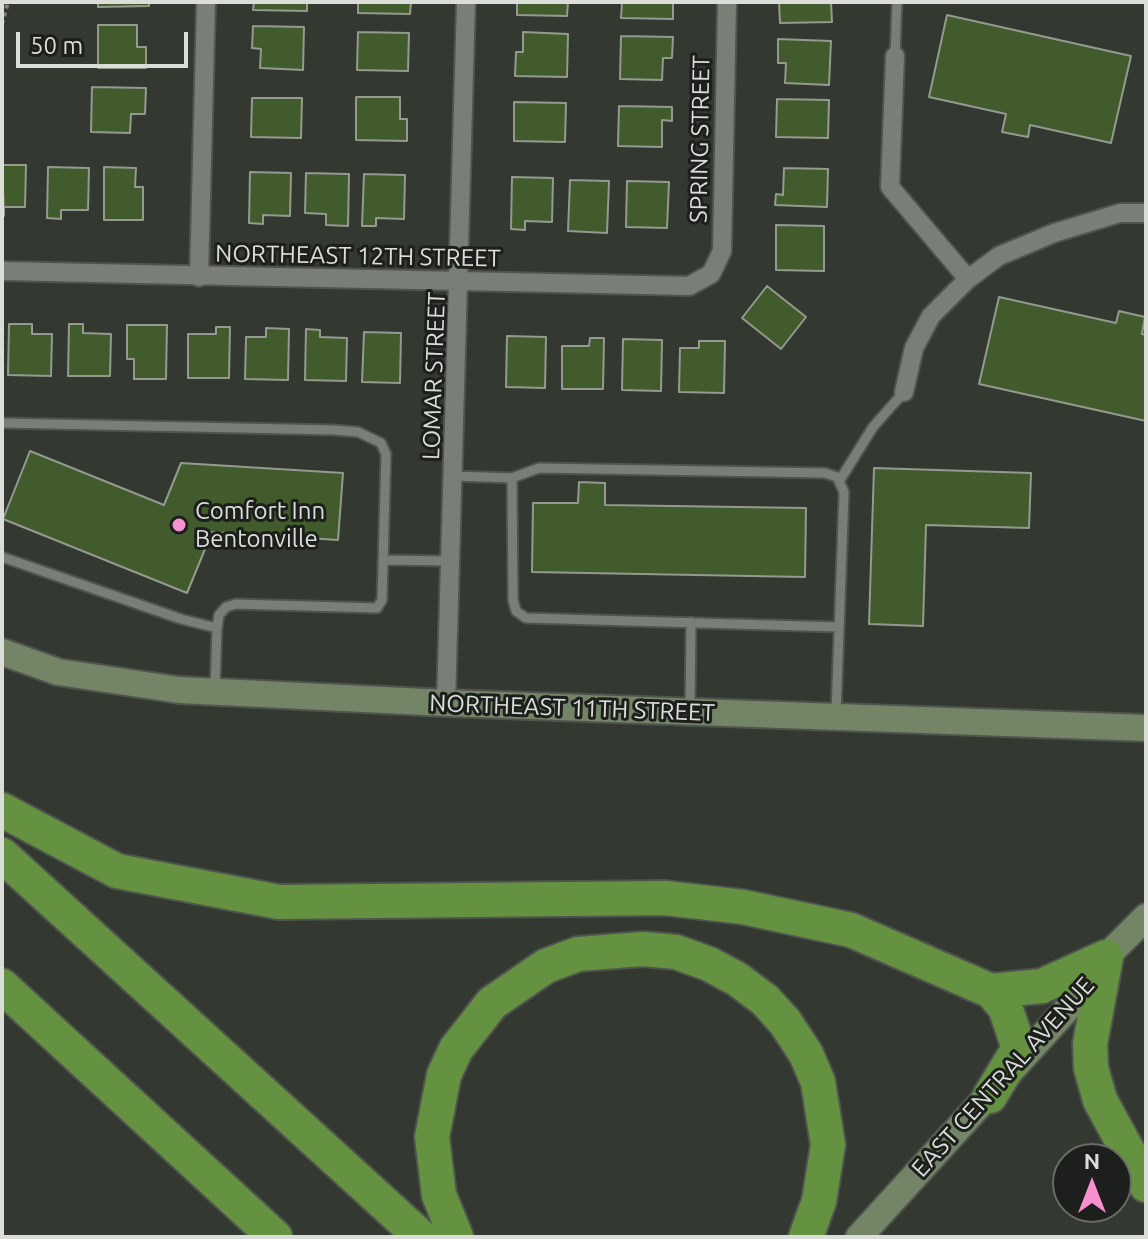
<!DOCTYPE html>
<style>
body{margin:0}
#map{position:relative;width:1148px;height:1239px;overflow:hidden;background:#333830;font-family:Ubuntu,sans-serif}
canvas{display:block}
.frame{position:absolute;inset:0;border:4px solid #daddd8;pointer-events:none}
.north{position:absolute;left:1052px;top:1143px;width:80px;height:80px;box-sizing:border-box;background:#1c1f1b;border:2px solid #686b67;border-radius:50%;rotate:0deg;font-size:22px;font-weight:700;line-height:32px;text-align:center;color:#daddd8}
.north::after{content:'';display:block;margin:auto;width:28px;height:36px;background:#f690cf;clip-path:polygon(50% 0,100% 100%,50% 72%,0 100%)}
.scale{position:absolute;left:16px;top:32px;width:172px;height:36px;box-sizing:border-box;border:4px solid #daddd8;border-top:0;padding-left:10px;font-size:24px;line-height:28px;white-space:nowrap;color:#daddd8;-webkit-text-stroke:6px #1c1f1b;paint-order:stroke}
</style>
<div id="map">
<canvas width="1148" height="1239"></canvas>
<div class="frame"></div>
<div class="north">N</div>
<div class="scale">50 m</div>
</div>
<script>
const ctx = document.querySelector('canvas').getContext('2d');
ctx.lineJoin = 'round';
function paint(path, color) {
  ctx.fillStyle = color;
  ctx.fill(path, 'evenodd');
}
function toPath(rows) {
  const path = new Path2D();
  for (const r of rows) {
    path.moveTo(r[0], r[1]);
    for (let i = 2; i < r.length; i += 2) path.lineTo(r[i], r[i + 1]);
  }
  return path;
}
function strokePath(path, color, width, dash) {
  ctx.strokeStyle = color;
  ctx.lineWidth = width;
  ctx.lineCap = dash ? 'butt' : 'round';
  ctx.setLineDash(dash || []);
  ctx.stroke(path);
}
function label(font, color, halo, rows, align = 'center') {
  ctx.font = font + ' Ubuntu,sans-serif';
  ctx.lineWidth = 6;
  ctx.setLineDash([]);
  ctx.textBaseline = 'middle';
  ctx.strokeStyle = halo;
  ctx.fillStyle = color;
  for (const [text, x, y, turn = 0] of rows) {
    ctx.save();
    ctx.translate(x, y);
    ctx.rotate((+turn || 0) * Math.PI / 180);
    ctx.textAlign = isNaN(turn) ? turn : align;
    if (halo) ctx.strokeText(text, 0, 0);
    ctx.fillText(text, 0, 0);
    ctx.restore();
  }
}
const building = toPath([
 [98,2,149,2,149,6,98,7,98,2],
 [254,2,307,2,307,11,253,10,254,2],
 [358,2,411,2,410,14,358,13,358,2],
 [517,2,568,2,567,16,517,15,517,2],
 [622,2,673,2,673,19,621,18,622,2],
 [779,2,831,2,832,22,780,23,779,2],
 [947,15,1131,56,1111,143,1030,125,1028,137,1002,132,1006,114,929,97,947,15],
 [98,25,137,25,137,47,146,47,146,68,98,68,98,25],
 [253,26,304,27,303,70,260,68,261,49,252,48,253,26],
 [358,32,409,33,408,71,357,70,358,32],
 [523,32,568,34,567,77,515,76,516,52,523,52,523,32],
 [621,36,673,37,672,58,663,58,662,80,620,79,621,36],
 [778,39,831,41,829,85,785,83,786,63,778,63,778,39],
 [92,87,146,88,145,114,131,114,130,133,91,132,92,87],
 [356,97,400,97,400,119,407,119,407,141,356,140,356,97],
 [252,98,302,98,301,138,251,137,252,98],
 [777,99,829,100,828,138,776,137,777,99],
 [514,102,566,103,565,142,514,141,514,102],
 [619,106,672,107,672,121,662,120,662,147,618,146,619,106],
 [2,165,26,165,25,207,4,207,4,216,2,165],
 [48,167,89,168,88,210,61,210,61,219,47,218,48,167],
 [104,167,136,168,135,187,143,187,143,220,104,220,104,167],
 [784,168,828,169,827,207,775,205,776,194,783,195,784,168],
 [250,172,291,173,290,216,263,215,263,224,249,223,250,172],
 [306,173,349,174,348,226,326,225,326,214,305,213,306,173],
 [364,174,405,175,404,219,376,218,376,226,362,226,364,174],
 [512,177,553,178,552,222,525,221,525,230,511,229,512,177],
 [570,180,609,181,607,233,568,231,570,180],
 [627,181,669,182,667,228,626,227,627,181],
 [776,225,824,226,824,271,776,270,776,225],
 [767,286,806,317,781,349,742,318,767,286],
 [999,297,1116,323,1119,311,1145,317,1142,334,1146,335,1146,421,979,384,999,297],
 [9,324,32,324,32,334,52,334,51,376,8,375,9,324],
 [69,324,83,324,83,333,111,334,110,376,68,376,69,324],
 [127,325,167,325,166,379,134,379,134,359,127,359,127,325],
 [216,327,230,327,229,378,188,378,188,334,216,334,216,327],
 [266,328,289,329,288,380,245,379,246,337,266,337,266,328],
 [306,329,320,330,320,337,347,338,346,381,305,380,306,329],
 [364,332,401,333,400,383,362,382,364,332],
 [507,336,546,337,545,388,506,387,507,336],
 [590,338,604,338,603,389,562,389,562,346,589,346,590,338],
 [623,339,662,340,661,391,622,390,623,339],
 [699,341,725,341,724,393,679,392,680,348,699,348,699,341],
 [30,451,164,505,181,463,343,473,338,540,212,532,187,593,3,519,30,451],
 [874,468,1031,473,1029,528,926,525,923,626,869,624,874,468],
 [579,482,605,483,605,505,806,508,805,577,532,572,533,503,578,503,579,482]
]);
paint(building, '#415b2c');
strokePath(building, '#959a91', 2);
const lane = toPath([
 [895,56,897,2],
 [2,423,334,430,358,432,381,443,386,454,382,600,377,608,236,604,226,607,219,615,217,628,215,688],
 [454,476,512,478,539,468,825,473,837,477,844,492,836,714],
 [512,478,513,600,516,611,526,618,839,627],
 [840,480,873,427,904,392],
 [2,557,181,619,217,628],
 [383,560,451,561],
 [690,710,691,622]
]);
const street = toPath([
 [895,56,890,187,968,279],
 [2,271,689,286,711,274,722,251,727,2],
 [199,277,206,2],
 [904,392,914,348,931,316,968,279,999,256,1054,233,1120,213,1146,213],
 [446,703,466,2]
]);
const secondary = toPath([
 [2,652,58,672,179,690,446,703,1146,728],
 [859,1237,1089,985,1106,957,1146,917]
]);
const highway = toPath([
 [2,810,117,871,279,902,665,898,743,907,851,930,991,991,1005,1007,1019,1048,990,1096],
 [2,855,421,1237],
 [1106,957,1090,1044,1091,1068,1100,1100,1146,1185],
 [2,986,275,1237],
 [991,991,1042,986,1106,957],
 [456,1237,439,1195,432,1137,444,1075,456,1049,492,1003,546,966,578,954,643,949,676,952,709,964,737,979,765,1000,785,1022,806,1054,818,1082,828,1145,819,1201,806,1237]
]);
strokePath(lane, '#50544e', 13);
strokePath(street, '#50544e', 22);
strokePath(secondary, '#50544e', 30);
strokePath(highway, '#50544e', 38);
strokePath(toPath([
 [2,24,8,2]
]), '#7e827c', 4, [4, 4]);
strokePath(lane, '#797f76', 9);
strokePath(street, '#797f76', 18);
strokePath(secondary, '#738566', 26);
strokePath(highway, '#659240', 34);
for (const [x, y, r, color] of [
 [179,525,8,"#f690cf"]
]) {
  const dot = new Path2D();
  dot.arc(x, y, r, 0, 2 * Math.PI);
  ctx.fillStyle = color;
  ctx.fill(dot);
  strokePath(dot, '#1c1f1b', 3);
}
label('24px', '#daddd8', '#1c1f1b', [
 ["SPRING STREET",700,139,-89],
 ["NORTHEAST 12TH STREET",358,256,1],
 ["LOMAR STREET",434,376,-88],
 ["NORTHEAST 11TH STREET",572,708,2],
 ["EAST CENTRAL AVENUE",1003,1077,-48]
]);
label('24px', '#daddd8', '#1c1f1b', [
 ["Comfort Inn",195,511],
 ["Bentonville",195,539]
], 'left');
</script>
